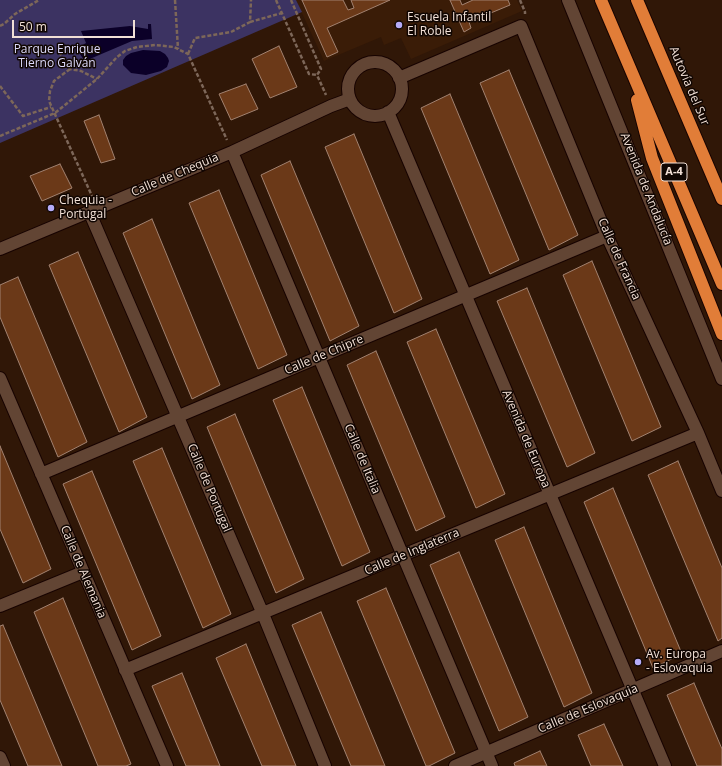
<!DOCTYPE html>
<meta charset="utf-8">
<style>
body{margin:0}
#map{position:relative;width:722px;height:766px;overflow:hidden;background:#301707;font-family:"Open Sans",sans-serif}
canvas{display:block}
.scale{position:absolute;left:12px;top:20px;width:123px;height:18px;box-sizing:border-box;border:2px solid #f2e0d6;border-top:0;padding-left:5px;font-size:12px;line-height:14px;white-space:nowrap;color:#f2e0d6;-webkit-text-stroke:3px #100602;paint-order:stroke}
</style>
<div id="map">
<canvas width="722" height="766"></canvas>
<div class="scale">50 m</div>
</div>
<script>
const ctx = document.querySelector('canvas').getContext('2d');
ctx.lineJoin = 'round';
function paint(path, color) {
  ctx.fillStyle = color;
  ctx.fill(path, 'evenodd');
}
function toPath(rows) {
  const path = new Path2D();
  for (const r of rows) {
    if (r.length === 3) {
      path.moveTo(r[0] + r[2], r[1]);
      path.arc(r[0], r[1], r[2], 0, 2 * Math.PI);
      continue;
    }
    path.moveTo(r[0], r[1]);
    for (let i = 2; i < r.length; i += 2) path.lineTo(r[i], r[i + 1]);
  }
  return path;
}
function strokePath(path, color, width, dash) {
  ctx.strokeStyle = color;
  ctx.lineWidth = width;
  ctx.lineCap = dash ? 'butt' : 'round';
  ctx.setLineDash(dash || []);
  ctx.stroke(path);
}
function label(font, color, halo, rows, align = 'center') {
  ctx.font = font + ' "Open Sans",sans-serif';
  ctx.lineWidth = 3;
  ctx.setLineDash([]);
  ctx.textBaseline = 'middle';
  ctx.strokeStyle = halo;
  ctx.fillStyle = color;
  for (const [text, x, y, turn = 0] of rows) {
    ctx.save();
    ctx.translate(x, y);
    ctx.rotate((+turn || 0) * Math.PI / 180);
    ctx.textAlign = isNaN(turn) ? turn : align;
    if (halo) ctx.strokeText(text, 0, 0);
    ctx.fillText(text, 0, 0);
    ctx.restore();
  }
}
paint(toPath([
 [296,0,517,0,522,11,411,59,401,38,384,45,381,37,324,61]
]), '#3a1c07');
paint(toPath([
 [0,0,296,0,302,12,0,143]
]), '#3c3362');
paint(toPath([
 [148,24,151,24,152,39,132,41,85,61,76,49,86,43,81,31,130,26,148,29],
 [143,50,160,51,165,54,168,58,169,61,167,67,161,71,146,75,131,73,123,65,123,60,126,56,131,53]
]), '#0b0028');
const building = toPath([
 [302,0,343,0,348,10,354,8,351,0,390,0,327,28,338,52,327,57,302,0],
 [450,0,460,0,462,5,473,0,508,0,510,5,469,22,471,28,464,32,450,0],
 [279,46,297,87,270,98,252,59,279,46],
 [509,70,578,235,549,250,480,83,509,70],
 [246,84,258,109,231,120,219,94,246,84],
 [450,94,519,260,490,274,421,108,450,94],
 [99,115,115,159,101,163,84,121,99,115],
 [354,134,422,299,394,313,325,147,354,134],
 [290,161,359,326,330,341,261,175,290,161],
 [60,164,72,188,42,201,30,176,60,164],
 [219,190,287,355,258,369,189,203,219,190],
 [152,219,220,385,192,399,123,233,152,219],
 [78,252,147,417,119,432,49,265,78,252],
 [592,261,661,427,632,441,563,275,592,261],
 [18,277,87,442,58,457,0,317,0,285,18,277],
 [527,288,595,453,567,467,497,301,527,288],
 [436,329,505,494,476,508,407,342,436,329],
 [376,351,445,517,416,531,347,365,376,351],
 [302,387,370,552,342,566,273,400,302,387],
 [235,414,304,579,276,593,207,427,235,414],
 [0,446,51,569,23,583,0,529,0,446],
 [162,448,231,614,203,628,133,461,162,448],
 [678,461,722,568,722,638,718,641,648,475,678,461],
 [92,471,161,636,132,650,63,484,92,471],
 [613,488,682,654,653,668,584,502,613,488],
 [524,527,592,693,564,707,495,540,524,527],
 [459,552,528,717,499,731,430,565,459,552],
 [386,588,455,753,429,766,426,766,357,601,386,588],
 [63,598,131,764,126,766,98,766,34,612,63,598],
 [321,612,385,766,351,766,292,625,321,612],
 [3,625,62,766,28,766,0,700,0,626,3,625],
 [246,644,296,766,262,766,216,658,246,644],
 [182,673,220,766,186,766,152,686,182,673],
 [694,683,722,749,722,766,697,766,667,695,694,683],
 [604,724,623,766,591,766,578,735,604,724],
 [540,751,547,766,515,766,514,763,540,751]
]);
paint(building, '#6b3918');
strokePath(building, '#a28270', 1);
const minor = toPath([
 [568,0,722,379],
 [375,89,27],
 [399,78,521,26,607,236,698,433,722,491],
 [388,112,665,766],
 [232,152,492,766],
 [89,211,263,614,325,766],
 [0,249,232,152,331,106,350,99],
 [0,378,167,766],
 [41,474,607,236],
 [0,606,83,572],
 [125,670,698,433],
 [0,757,4,766],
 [455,766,722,651]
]);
const highway = toPath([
 [601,0,722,284],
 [637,0,722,199],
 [637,100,652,158,722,334]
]);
strokePath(minor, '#170300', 14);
strokePath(highway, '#170300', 14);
strokePath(toPath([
 [175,0,178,49],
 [276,0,309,74,317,75],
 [291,0,321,69,317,75,326,95],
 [520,0,525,12,525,14],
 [250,22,282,13],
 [0,26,4,24,15,14,39,0],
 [59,52,70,69,81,71,97,79],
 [188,54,195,38,231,32,250,22,251,0],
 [70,69,54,81,50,91,49,101,92,196],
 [0,86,23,116,51,107],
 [0,136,55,113,97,79,117,57,125,51,137,47,155,45,174,47,188,54,227,140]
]), '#7d6759', 2.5, [4, 2]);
strokePath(minor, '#624534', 12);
strokePath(highway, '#e17d38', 12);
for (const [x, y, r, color] of [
 [399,25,4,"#b6acf8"],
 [51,208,4,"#b6acf8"],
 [638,662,4,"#b6acf8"]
]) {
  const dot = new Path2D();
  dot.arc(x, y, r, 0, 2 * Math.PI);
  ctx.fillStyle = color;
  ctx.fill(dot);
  strokePath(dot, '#100602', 1.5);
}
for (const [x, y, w] of [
 [674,172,26]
]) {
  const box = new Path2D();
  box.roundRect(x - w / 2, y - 9, w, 18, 3);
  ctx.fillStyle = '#100602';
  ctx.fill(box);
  strokePath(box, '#f2e0d6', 1);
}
label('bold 11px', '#f2e0d6', null, [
 ["A-4",674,172]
]);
label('12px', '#f2e0d6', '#100602', [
 ["Escuela Infantil",407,18],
 ["El Roble",407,32],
 ["Chequia -",59,201],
 ["Portugal",59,215],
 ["Av. Europa",646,655],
 ["- Eslovaquia",646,669]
], 'left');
label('12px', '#dddafb', '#100602', [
 ["Parque Enrique",57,50],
 ["Tierno Galván",57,64]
]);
label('12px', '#f2e0d6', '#100602', [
 ["Autovía del Sur",689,86,67],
 ["Calle de Chequia",175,175,-23],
 ["Avenida de Andalucía",646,189,68],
 ["Calle de Francia",619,259,66],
 ["Calle de Chipre",324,355,-23],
 ["Avenida de Europa",526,439,67],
 ["Calle de Italia",362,459,67],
 ["Calle de Portugal",209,488,67],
 ["Calle de Inglaterra",412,552,-23],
 ["Calle de Alemania",83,572,67],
 ["Calle de Eslovaquia",588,709,-23]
]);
</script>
